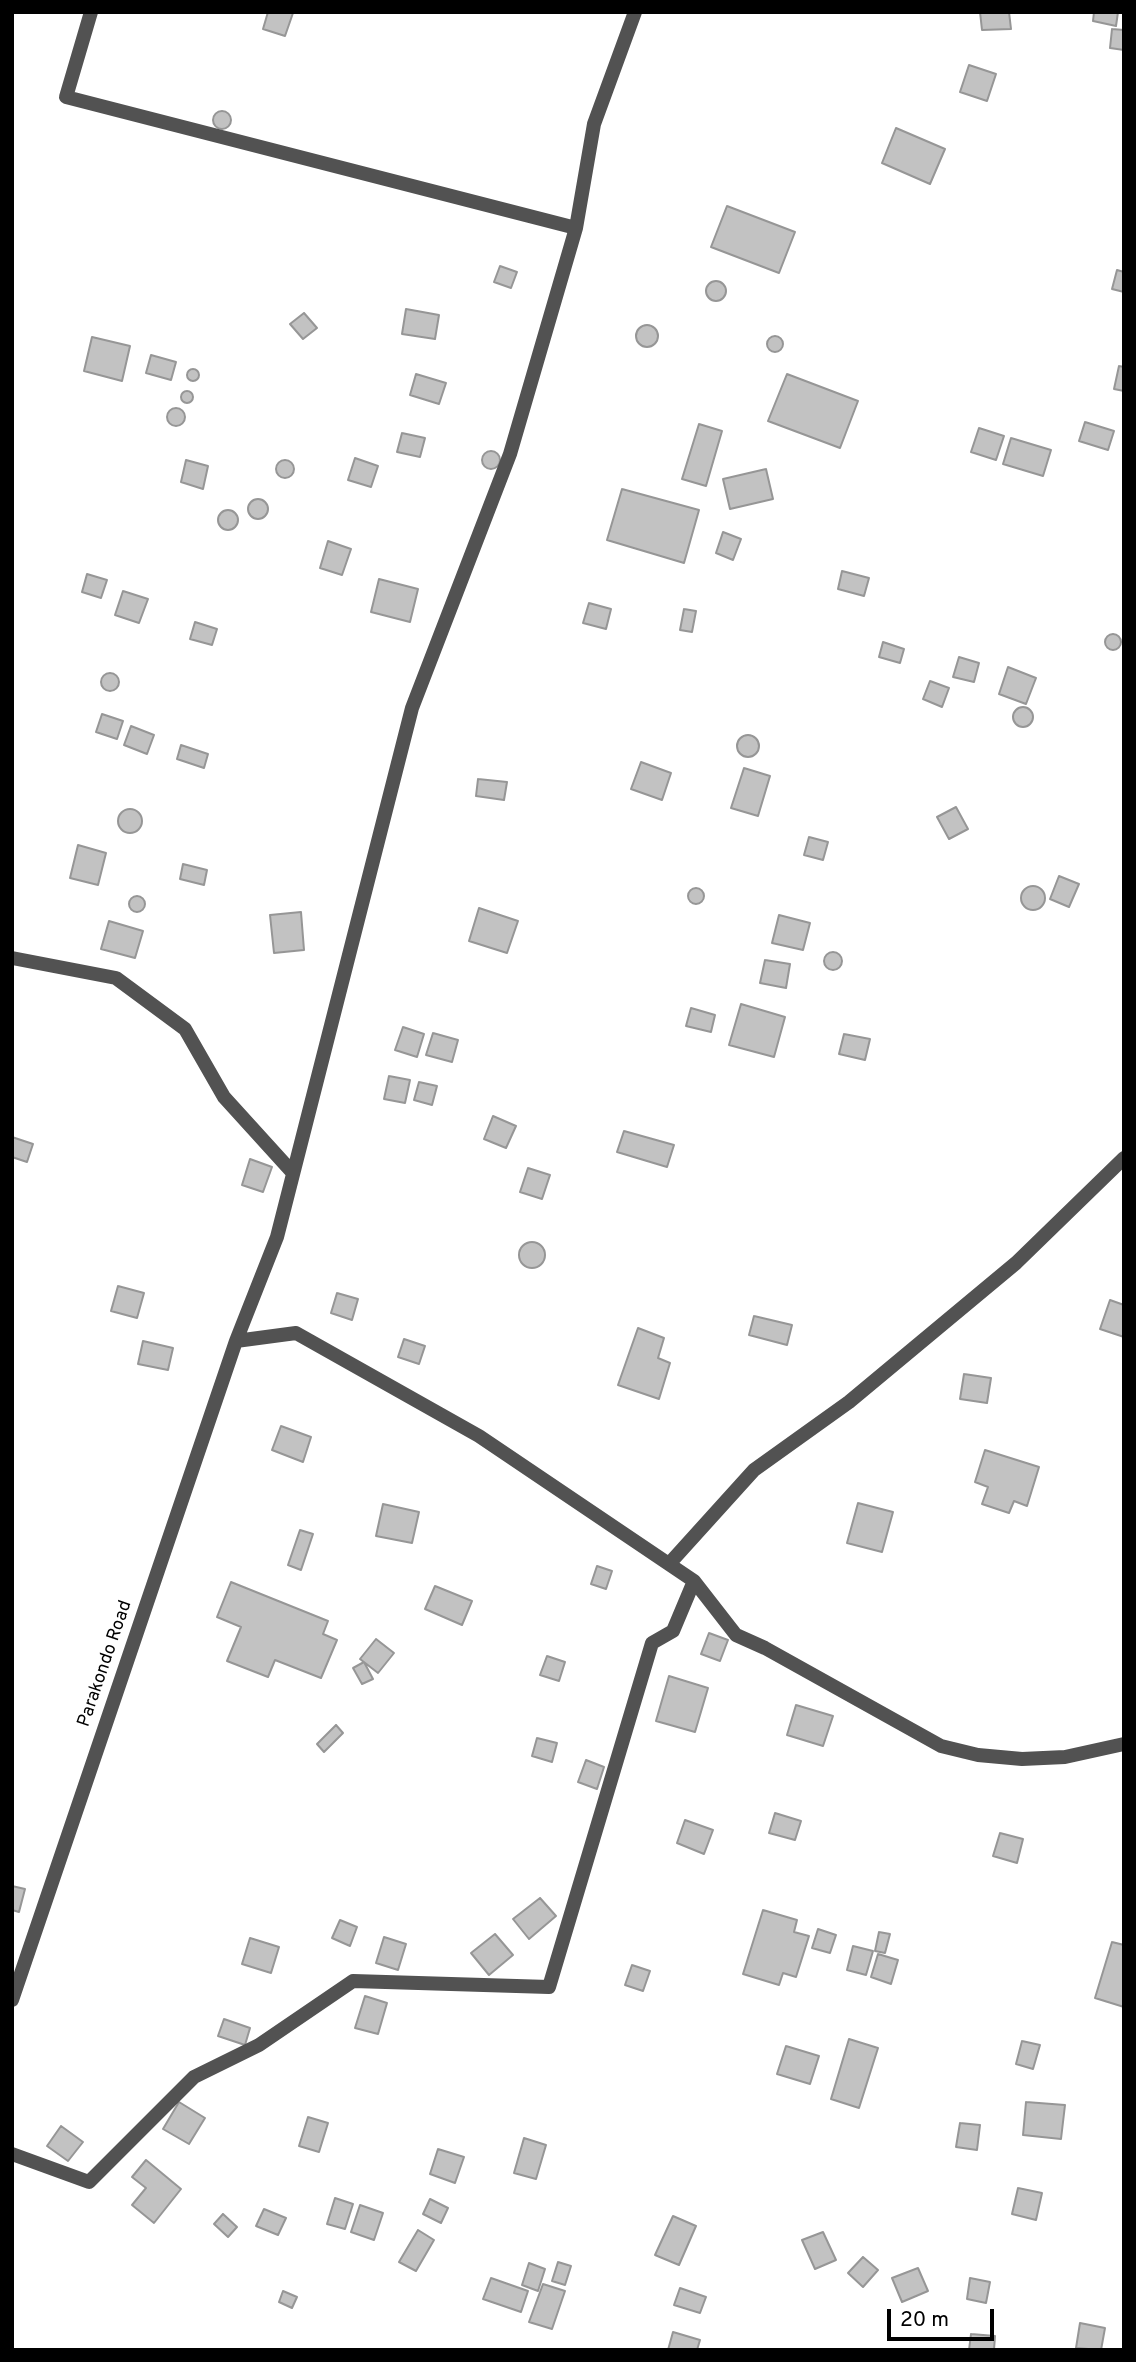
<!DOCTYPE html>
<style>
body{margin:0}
#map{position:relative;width:1136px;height:2362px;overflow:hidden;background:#fff;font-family:Overpass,sans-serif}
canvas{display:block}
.frame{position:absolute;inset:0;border:14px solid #000;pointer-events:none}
.scale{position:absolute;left:887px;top:2309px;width:107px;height:32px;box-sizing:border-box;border:4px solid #000;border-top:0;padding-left:9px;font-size:21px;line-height:24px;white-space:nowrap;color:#000;-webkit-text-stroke:5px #fff;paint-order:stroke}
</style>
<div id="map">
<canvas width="1136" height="2362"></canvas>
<div class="frame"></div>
<div class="scale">20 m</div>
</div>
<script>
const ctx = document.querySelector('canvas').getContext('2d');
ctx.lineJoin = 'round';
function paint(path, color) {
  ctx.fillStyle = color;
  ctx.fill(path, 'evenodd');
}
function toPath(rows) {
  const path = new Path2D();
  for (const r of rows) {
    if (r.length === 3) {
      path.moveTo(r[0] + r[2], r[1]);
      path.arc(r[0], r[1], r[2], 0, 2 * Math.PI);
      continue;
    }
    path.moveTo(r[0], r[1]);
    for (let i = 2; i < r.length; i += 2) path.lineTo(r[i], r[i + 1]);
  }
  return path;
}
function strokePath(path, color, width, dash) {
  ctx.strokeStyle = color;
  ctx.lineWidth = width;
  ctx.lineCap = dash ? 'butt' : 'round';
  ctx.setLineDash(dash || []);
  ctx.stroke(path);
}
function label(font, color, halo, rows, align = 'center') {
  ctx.font = font + ' Overpass,sans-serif';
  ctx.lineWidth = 7;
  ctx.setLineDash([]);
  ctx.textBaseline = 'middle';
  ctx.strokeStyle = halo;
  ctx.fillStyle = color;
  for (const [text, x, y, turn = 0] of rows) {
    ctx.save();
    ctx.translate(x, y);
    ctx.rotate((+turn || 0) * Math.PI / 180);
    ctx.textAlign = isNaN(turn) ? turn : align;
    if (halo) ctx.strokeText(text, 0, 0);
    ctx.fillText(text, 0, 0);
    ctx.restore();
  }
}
const building = toPath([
 [268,12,293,13,285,36,263,29,268,12],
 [980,12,1009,12,1011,29,982,30,980,12],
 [1094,12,1118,12,1116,26,1093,21,1094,12],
 [1112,29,1124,30,1124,50,1110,48,1112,29],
 [969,65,996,74,987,101,960,92,969,65],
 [222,120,9],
 [896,128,945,149,930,184,882,163,896,128],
 [727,206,795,232,779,273,711,247,727,206],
 [500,266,517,272,511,288,494,282,500,266],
 [1117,270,1124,272,1124,292,1112,289,1117,270],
 [716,291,10],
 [406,309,439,315,435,339,402,334,406,309],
 [304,313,317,328,303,339,290,324,304,313],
 [647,336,11],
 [775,344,8],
 [92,337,130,346,122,381,84,371,92,337],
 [151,355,176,362,171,380,146,373,151,355],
 [1119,366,1124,367,1124,391,1114,389,1119,366],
 [193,375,6],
 [416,374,446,383,439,404,410,395,416,374],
 [787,374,858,401,840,448,768,421,787,374],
 [187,397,6],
 [176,417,9],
 [1085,422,1114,431,1108,450,1079,441,1085,422],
 [699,424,722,431,706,486,682,479,699,424],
 [979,428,1004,436,996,460,971,452,979,428],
 [402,433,425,438,420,457,397,452,402,433],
 [1011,438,1051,450,1043,476,1003,464,1011,438],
 [491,460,9],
 [355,458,378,466,371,487,348,480,355,458],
 [285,469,9],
 [186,460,208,466,203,489,181,482,186,460],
 [766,469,773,499,730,509,723,479,766,469],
 [622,489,699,510,684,563,607,540,622,489],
 [258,509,10],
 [228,520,10],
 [723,532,741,539,733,560,716,553,723,532],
 [328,541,351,549,342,575,320,568,328,541],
 [842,571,869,578,864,596,838,589,842,571],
 [87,574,107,580,101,598,82,592,87,574],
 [379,579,418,589,410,622,371,612,379,579],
 [123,591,148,599,139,623,115,615,123,591],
 [589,603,611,609,606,629,583,623,589,603],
 [684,609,696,611,692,632,680,630,684,609],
 [195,622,217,629,212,645,190,639,195,622],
 [1113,642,8],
 [883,642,904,649,900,663,879,657,883,642],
 [959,657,979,663,974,682,953,677,959,657],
 [1008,667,1036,678,1026,704,999,694,1008,667],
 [110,682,9],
 [930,681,949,688,942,707,923,699,930,681],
 [1023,717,10],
 [102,714,123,721,117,739,96,732,102,714],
 [131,726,154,735,147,754,124,745,131,726],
 [748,746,11],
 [181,745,208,754,204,768,177,759,181,745],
 [641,762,671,773,662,800,631,789,641,762],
 [744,768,770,776,758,816,731,808,744,768],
 [478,779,507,782,504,800,476,796,478,779],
 [956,807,968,829,949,839,937,817,956,807],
 [130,821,12],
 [809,837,828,842,823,860,804,855,809,837],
 [78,845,106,853,98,885,70,878,78,845],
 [183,864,207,870,204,885,180,879,183,864],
 [1059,876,1079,884,1069,907,1050,899,1059,876],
 [1033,898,12],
 [696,896,8],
 [137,904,8],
 [479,908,518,921,507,953,469,941,479,908],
 [301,912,304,950,274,953,270,915,301,912],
 [779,915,810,923,803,950,772,943,779,915],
 [109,921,143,931,135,958,101,949,109,921],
 [833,961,9],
 [765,960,790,964,786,988,760,983,765,960],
 [741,1004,785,1017,774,1057,729,1045,741,1004],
 [691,1008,715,1015,711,1032,686,1026,691,1008],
 [403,1027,424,1034,417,1057,395,1050,403,1027],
 [433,1033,458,1040,452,1062,426,1055,433,1033],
 [844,1034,870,1039,865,1060,839,1054,844,1034],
 [389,1076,410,1080,405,1103,384,1099,389,1076],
 [419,1082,437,1086,432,1105,414,1100,419,1082],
 [493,1116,516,1126,506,1148,484,1139,493,1116],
 [624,1131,674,1145,667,1167,617,1152,624,1131],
 [12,1137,33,1144,27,1162,12,1157,12,1137],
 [250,1159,272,1167,263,1192,242,1185,250,1159],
 [528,1168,550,1175,542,1199,520,1192,528,1168],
 [532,1255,13],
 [118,1286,144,1293,137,1318,111,1311,118,1286],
 [337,1293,358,1299,352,1320,331,1313,337,1293],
 [1110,1300,1124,1305,1124,1337,1100,1329,1110,1300],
 [754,1316,792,1325,787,1345,749,1335,754,1316],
 [638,1328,664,1338,658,1358,670,1363,659,1399,618,1385,638,1328],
 [404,1339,425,1346,419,1364,398,1357,404,1339],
 [143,1341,173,1348,168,1370,138,1364,143,1341],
 [964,1374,991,1378,987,1403,960,1399,964,1374],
 [281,1426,311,1437,303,1462,272,1450,281,1426],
 [985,1450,1039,1467,1027,1506,1014,1501,1009,1513,982,1504,988,1487,975,1482,985,1450],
 [858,1503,893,1512,882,1552,847,1543,858,1503],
 [383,1504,419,1512,412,1543,376,1536,383,1504],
 [300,1530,313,1534,301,1570,288,1565,300,1530],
 [597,1566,612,1571,606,1589,591,1584,597,1566],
 [231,1582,328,1621,323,1634,337,1640,321,1678,275,1660,268,1677,227,1661,241,1627,217,1617,231,1582],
 [435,1586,472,1601,462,1625,425,1609,435,1586],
 [709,1633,728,1640,720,1661,701,1654,709,1633],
 [376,1639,394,1653,378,1673,360,1659,376,1639],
 [547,1656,565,1662,559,1681,540,1675,547,1656],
 [364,1662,373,1679,362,1684,353,1668,364,1662],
 [669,1676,708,1688,695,1732,656,1721,669,1676],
 [796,1705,833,1716,823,1746,787,1735,796,1705],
 [336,1725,343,1733,324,1752,317,1744,336,1725],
 [537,1738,557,1743,552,1762,532,1756,537,1738],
 [586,1760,604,1767,597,1789,578,1782,586,1760],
 [775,1813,801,1821,795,1840,769,1833,775,1813],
 [685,1820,713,1830,704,1854,677,1843,685,1820],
 [1000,1833,1023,1839,1017,1863,993,1856,1000,1833],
 [12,1886,25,1889,19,1912,12,1910,12,1886],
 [540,1898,556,1916,529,1939,513,1919,540,1898],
 [763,1910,797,1920,794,1932,809,1936,796,1977,783,1973,779,1985,743,1974,763,1910],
 [340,1920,357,1927,350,1946,332,1938,340,1920],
 [818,1929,836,1935,830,1953,812,1948,818,1929],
 [879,1932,890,1934,885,1953,875,1951,879,1932],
 [495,1934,513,1955,489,1975,471,1953,495,1934],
 [384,1937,406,1944,398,1970,376,1963,384,1937],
 [250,1938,279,1947,271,1973,242,1964,250,1938],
 [1112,1942,1124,1945,1124,2007,1095,1998,1112,1942],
 [853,1946,873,1951,866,1975,847,1970,853,1946],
 [878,1954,898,1960,891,1984,871,1977,878,1954],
 [632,1965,650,1971,643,1991,625,1985,632,1965],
 [365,1996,387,2003,378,2034,355,2028,365,1996],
 [224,2019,250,2028,245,2045,218,2036,224,2019],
 [849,2039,878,2048,859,2108,831,2099,849,2039],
 [1022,2041,1040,2045,1033,2069,1016,2064,1022,2041],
 [786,2046,819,2056,810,2084,777,2074,786,2046],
 [179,2102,205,2118,189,2144,163,2129,179,2102],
 [1026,2102,1065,2105,1061,2139,1023,2135,1026,2102],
 [308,2117,328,2123,319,2152,299,2146,308,2117],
 [960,2123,980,2125,977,2150,956,2147,960,2123],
 [61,2126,83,2142,68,2161,47,2146,61,2126],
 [524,2138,546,2145,536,2179,514,2173,524,2138],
 [438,2149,464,2157,455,2183,430,2174,438,2149],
 [146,2160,181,2189,154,2223,132,2205,146,2188,132,2177,146,2160],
 [1018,2188,1042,2193,1036,2220,1012,2214,1018,2188],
 [335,2198,353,2204,345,2229,327,2224,335,2198],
 [430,2199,448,2208,441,2223,423,2214,430,2199],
 [360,2205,383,2213,374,2240,351,2232,360,2205],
 [264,2209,286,2218,278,2235,256,2226,264,2209],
 [223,2214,237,2227,228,2237,214,2224,223,2214],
 [673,2216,696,2226,679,2265,655,2255,673,2216],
 [418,2230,434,2240,416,2271,399,2262,418,2230],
 [823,2232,836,2260,815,2269,802,2240,823,2232],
 [863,2257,878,2270,863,2287,848,2273,863,2257],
 [558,2262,571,2266,565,2285,552,2281,558,2262],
 [529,2263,545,2269,538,2291,522,2285,529,2263],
 [918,2268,928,2291,902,2302,892,2278,918,2268],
 [491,2278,528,2291,521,2312,483,2299,491,2278],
 [970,2278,990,2282,986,2303,967,2299,970,2278],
 [543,2284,565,2291,552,2329,529,2322,543,2284],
 [680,2288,706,2297,700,2313,674,2305,680,2288],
 [283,2291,297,2297,292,2308,279,2302,283,2291],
 [1080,2323,1105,2328,1101,2350,1076,2348,1080,2323],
 [673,2332,700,2340,697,2350,668,2350,673,2332],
 [971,2334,995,2336,994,2350,969,2350,971,2334]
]);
paint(building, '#c2c2c2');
strokePath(building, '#969696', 2);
strokePath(toPath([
 [91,12,66,97,576,228],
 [635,12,594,124,576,228,510,454,412,708,277,1237,236,1341,296,1333,479,1436,694,1581],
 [12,958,116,978,185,1029,224,1097,293,1173],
 [669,1564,754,1470,849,1402,1016,1263,1124,1158],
 [12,2000,236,1341],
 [12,2154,89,2182,194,2077,259,2045,353,1981,549,1987,652,1643,673,1631,694,1581,736,1635,765,1648,941,1746,978,1755,1022,1759,1065,1757,1124,1744]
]), '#525252', 14);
label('18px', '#000', '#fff', [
 ["Parakondo Road",106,1664,-71]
]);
</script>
